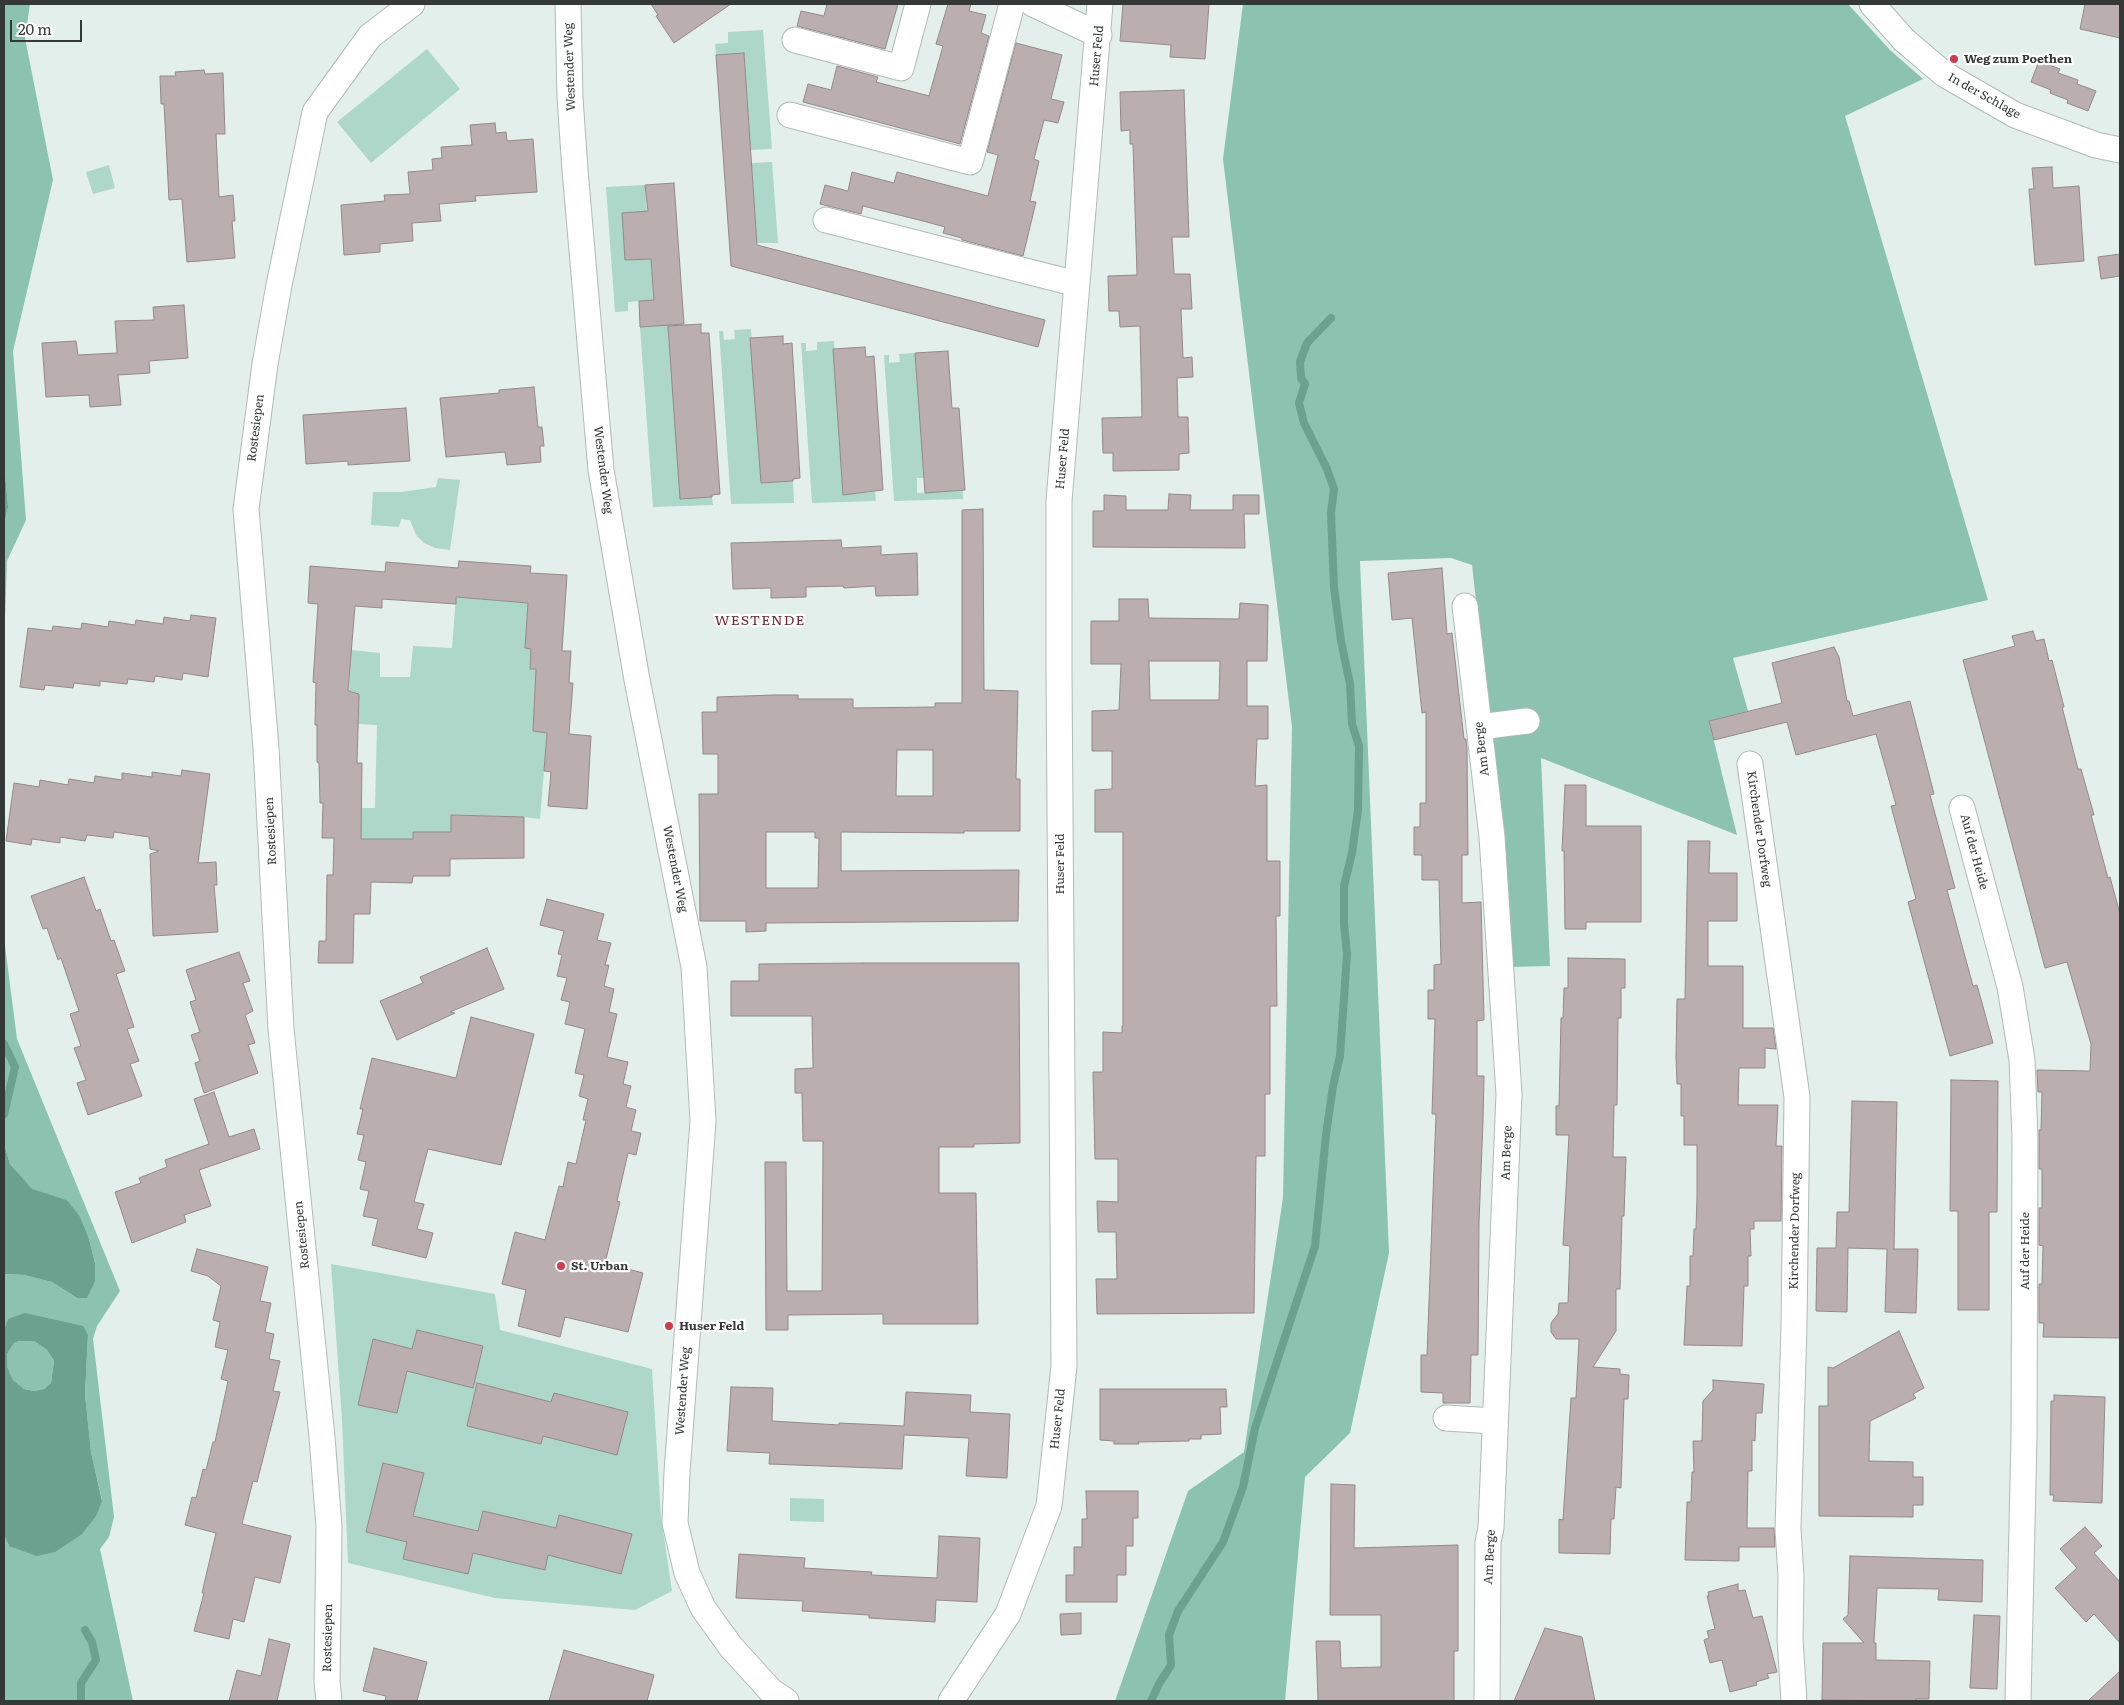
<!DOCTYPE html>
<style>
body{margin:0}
#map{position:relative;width:2124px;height:1705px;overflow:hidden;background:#e3efeb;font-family:Literata,serif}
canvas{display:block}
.frame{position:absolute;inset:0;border:5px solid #343937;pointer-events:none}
.scale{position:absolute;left:10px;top:20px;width:72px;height:22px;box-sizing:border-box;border:2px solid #343937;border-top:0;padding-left:6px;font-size:15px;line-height:18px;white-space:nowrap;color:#343937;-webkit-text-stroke:4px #fff;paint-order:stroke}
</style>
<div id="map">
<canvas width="2124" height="1705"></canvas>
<div class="frame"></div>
<div class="scale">20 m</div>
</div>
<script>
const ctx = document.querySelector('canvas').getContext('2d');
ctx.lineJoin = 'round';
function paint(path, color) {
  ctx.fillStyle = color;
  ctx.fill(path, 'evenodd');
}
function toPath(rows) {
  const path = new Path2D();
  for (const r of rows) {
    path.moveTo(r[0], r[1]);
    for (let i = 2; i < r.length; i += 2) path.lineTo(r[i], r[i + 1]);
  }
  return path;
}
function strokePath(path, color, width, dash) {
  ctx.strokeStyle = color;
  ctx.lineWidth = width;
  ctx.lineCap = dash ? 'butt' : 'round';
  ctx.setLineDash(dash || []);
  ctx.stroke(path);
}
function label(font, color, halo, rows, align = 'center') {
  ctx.font = font + ' Literata,serif';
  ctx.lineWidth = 4.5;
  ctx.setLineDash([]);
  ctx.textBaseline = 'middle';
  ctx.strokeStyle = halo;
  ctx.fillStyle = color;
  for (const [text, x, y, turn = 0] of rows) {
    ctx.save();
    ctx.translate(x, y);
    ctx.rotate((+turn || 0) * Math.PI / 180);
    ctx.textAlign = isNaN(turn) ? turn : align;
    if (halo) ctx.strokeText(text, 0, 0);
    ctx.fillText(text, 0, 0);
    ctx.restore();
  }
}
paint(toPath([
 [763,30,772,149,750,150,744,53,716,55,715,44,728,43,728,32],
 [427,49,460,89,371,163,337,122],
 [772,162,778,243,757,243,751,163],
 [109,165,115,188,93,194,86,172],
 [645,185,654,300,628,302,628,311,615,312,606,187],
 [669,317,681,499,712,497,713,505,653,507,640,327,652,327,652,318],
 [751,329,761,483,793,481,794,503,731,504,719,331,723,331,724,340,735,339,734,330],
 [834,341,843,494,875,492,876,501,812,503,801,343,806,343,806,351,817,350,817,342],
 [916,353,924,478,917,478,917,493,941,492,962,477,963,499,894,501,884,355,889,355,889,363,900,362,899,354],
 [438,478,460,480,450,550,435,548,424,543,416,535,410,520,401,519,399,527,371,525,373,492,401,492,436,487],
 [456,597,528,603,525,648,531,649,530,669,536,669,533,731,547,733,540,819,524,817,451,815,451,832,413,832,413,839,361,839,361,808,375,808,377,725,358,724,359,694,349,691,351,650,380,653,380,677,410,677,413,646,452,648],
 [331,1264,495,1294,500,1330,652,1369,661,1517,672,1591,635,1610,495,1598,348,1563,342,1420],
 [790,1498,824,1499,824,1522,790,1521]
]), '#add7c9');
paint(toPath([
 [4,4,30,4,25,38,53,180,13,351,26,520,7,561,4,646,4,525,8,507,4,461],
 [1243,4,1848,4,1890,50,1923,79,1845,116,1988,600,1733,658,1748,711,1709,721,1737,835,1541,758,1550,966,1510,967,1503,838,1472,565,1451,558,1360,561,1389,1253,1350,1433,1305,1477,1285,1701,1115,1701,1188,1491,1244,1452,1283,1198,1292,727,1223,159],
 [4,938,17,1039,120,1291,97,1326,93,1339,114,1517,109,1537,100,1549,133,1701,4,1701,4,1535,9,1546,102,1500,91,1452,85,1394,88,1335,8,1319,4,1329,4,1274,24,1275,52,1282,77,1298,95,1281,95,1263,89,1239,67,1200,32,1190,10,1164,4,1144],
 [19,1341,34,1341,47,1350,54,1361,51,1383,44,1389,34,1391,24,1389,13,1380,7,1366,7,1354,14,1343]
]), '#8bc2b0');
paint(toPath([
 [4,461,8,507,4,525],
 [4,1144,10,1164,32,1189,67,1200,80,1217,89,1239,95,1263,95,1281,87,1298,77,1298,52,1282,24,1275,4,1274],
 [25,1313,83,1326,88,1335,85,1394,91,1452,102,1501,96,1516,82,1534,55,1552,37,1556,9,1546,4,1535,4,1329,8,1319],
 [19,1341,34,1341,47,1350,54,1361,51,1383,44,1389,34,1391,24,1389,13,1380,7,1366,7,1354,14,1343]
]), '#6ba18f');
strokePath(toPath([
 [4,1044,15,1067,4,1114],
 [81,1701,81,1683,96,1660,92,1642,85,1630],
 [1151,1701,1159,1684,1171,1665,1169,1635,1178,1611,1223,1542,1243,1487,1255,1428,1315,1246,1326,1135,1333,1086,1340,1056,1347,954,1344,924,1344,886,1352,853,1358,810,1359,746,1352,724,1350,684,1341,641,1334,588,1331,513,1334,489,1327,469,1304,423,1299,403,1305,384,1301,378,1300,362,1307,343,1331,318]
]), '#6ba18f', 8);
const building = toPath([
 [651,4,731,4,674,43,656,16,658,15,651,4],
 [827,4,898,4,885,49,797,26,801,11,824,16,827,4],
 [948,4,971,4,969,11,986,15,981,33,989,36,960,144,803,102,808,84,831,90,837,66,878,77,876,82,929,96,943,46,936,44,948,4],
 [1123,4,1209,4,1205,59,1170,57,1171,45,1120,41,1123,4],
 [2085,4,2120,4,2120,38,2080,29,2085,4],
 [1016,43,1062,55,1051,99,1064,102,1058,123,1044,120,1034,159,1039,161,1030,201,1036,202,1023,256,962,240,962,238,943,233,945,227,923,221,863,206,861,214,820,204,825,185,848,191,852,172,894,183,897,172,988,196,998,155,987,152,1016,43],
 [744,53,757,245,1045,320,1038,347,731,266,716,55,744,53],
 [2039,61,2060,69,2058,73,2078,80,2077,84,2096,91,2088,111,2067,103,2068,100,2050,93,2051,90,2031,82,2039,61],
 [204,70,205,74,223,73,225,134,216,134,219,197,233,195,235,221,232,221,235,258,187,262,182,199,169,200,164,104,161,104,160,76,176,76,175,72,204,70],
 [1184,90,1189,237,1172,237,1174,274,1190,274,1192,309,1181,309,1183,358,1192,357,1193,377,1177,378,1178,417,1188,417,1189,453,1179,454,1179,470,1113,471,1113,453,1103,453,1102,418,1142,417,1140,326,1120,327,1119,311,1109,311,1108,276,1137,275,1133,144,1130,144,1130,130,1121,131,1120,92,1184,90],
 [495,123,496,133,506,132,507,141,533,139,537,192,475,196,476,201,439,204,441,221,412,223,413,241,380,244,380,252,344,255,341,205,385,201,384,195,410,194,408,172,433,170,432,159,442,158,441,147,472,145,470,125,495,123],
 [2052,167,2053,188,2079,186,2084,261,2035,265,2029,189,2034,189,2032,168,2052,167],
 [674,183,684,324,640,327,639,301,654,300,651,259,625,260,622,213,648,211,645,185,674,183],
 [2120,254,2120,276,2101,279,2098,257,2120,254],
 [184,305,188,358,149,361,150,373,118,375,121,405,90,407,89,395,46,397,42,343,76,341,78,355,117,353,115,321,154,320,153,307,184,305],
 [701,324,701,333,709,333,720,494,712,495,712,497,680,499,668,326,701,324],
 [783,336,783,344,792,343,800,478,793,479,793,481,761,483,750,338,783,336],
 [865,347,866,357,874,356,883,490,843,495,833,349,865,347],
 [948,351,952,408,959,408,965,490,925,493,915,353,948,351],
 [534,387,538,427,542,427,544,446,540,446,541,462,507,465,505,452,446,457,440,398,499,393,499,390,534,387],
 [406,408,410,461,348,465,348,461,306,464,303,415,406,408],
 [1169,494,1191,495,1190,510,1233,510,1233,495,1259,495,1259,514,1244,514,1245,548,1093,547,1093,511,1104,511,1104,495,1126,496,1126,510,1168,510,1169,494],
 [983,509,984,690,1018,691,1016,779,1020,779,1020,831,964,831,964,833,841,832,841,871,1019,870,1018,921,766,923,766,931,746,932,746,921,700,921,699,794,718,794,718,754,703,754,702,712,717,712,717,697,774,695,798,695,798,699,853,699,853,708,935,707,935,703,962,703,962,510,983,509],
 [897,750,933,750,933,796,896,796,897,750],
 [766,832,815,832,815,838,819,838,818,888,766,888,766,832],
 [841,540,842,548,881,546,881,555,917,553,918,595,876,596,875,586,844,588,843,586,806,587,806,597,771,598,771,588,733,589,731,543,841,540],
 [459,561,531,566,530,573,567,575,562,651,571,651,569,683,573,683,569,734,591,736,587,809,548,806,551,772,544,771,547,733,533,731,536,669,530,669,531,649,525,648,528,603,456,597,456,604,382,599,382,608,355,606,348,691,359,694,357,763,362,763,361,839,413,839,413,832,451,832,451,815,524,817,524,858,450,859,450,876,413,876,412,883,371,882,370,914,354,914,353,963,318,963,319,941,326,941,327,875,333,875,334,838,322,838,323,803,320,803,319,763,317,762,317,725,315,725,316,683,313,682,318,604,308,603,310,566,385,572,386,562,458,568,459,561],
 [1442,568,1447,634,1452,633,1464,739,1466,739,1467,750,1468,855,1462,855,1462,903,1481,902,1484,1020,1477,1021,1477,1076,1484,1076,1483,1121,1479,1222,1478,1355,1471,1355,1470,1403,1443,1403,1443,1393,1421,1392,1421,1355,1427,1355,1436,1114,1432,1114,1435,1019,1428,1019,1428,990,1434,990,1434,965,1441,964,1439,880,1422,880,1422,855,1414,855,1414,827,1420,827,1420,803,1426,803,1426,712,1422,713,1412,618,1392,620,1388,573,1442,568],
 [1119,599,1148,599,1149,618,1239,619,1240,603,1268,605,1267,661,1247,661,1247,706,1268,706,1268,739,1257,739,1255,786,1267,785,1267,861,1280,861,1280,916,1276,916,1277,1006,1270,1006,1270,1094,1265,1094,1265,1156,1256,1156,1254,1313,1097,1314,1096,1279,1117,1279,1116,1232,1098,1232,1097,1201,1118,1202,1118,1159,1095,1159,1093,1072,1103,1072,1103,1032,1122,1033,1122,1026,1123,1026,1123,832,1095,832,1095,790,1112,789,1112,751,1092,751,1092,711,1119,710,1121,664,1091,664,1091,621,1119,621,1119,599],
 [1149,661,1220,661,1219,700,1150,700,1149,661],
 [191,615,216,618,208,677,183,673,182,680,155,676,154,682,128,679,127,684,100,681,100,686,74,683,73,688,45,685,44,690,20,687,28,628,52,631,53,626,81,629,82,623,108,627,109,621,135,625,136,620,163,624,164,617,190,621,191,615],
 [2033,631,2036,641,2044,639,2049,661,2052,660,2064,707,2062,707,2078,769,2081,769,2094,815,2091,815,2108,878,2110,877,2120,914,2120,1338,2043,1337,2044,1323,2039,1323,2039,1284,2042,1284,2043,1246,2039,1245,2039,1208,2042,1208,2042,1169,2039,1169,2039,1130,2041,1130,2042,1092,2038,1092,2037,1070,2090,1071,2091,1044,2067,962,2045,968,1963,660,2015,646,2012,636,2033,631],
 [1834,647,1839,657,1847,701,1849,701,1853,716,1910,701,1934,794,1930,795,1955,888,1947,890,1973,986,1977,985,1993,1043,1950,1056,1908,902,1916,899,1891,806,1896,805,1876,734,1796,755,1787,722,1714,740,1709,721,1782,703,1772,663,1834,647],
 [182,770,210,774,198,863,216,862,217,885,214,885,218,932,153,936,150,854,159,851,150,849,149,837,114,832,113,838,87,835,85,841,60,837,60,843,32,839,31,845,6,841,14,783,39,787,40,780,68,785,69,779,94,783,95,776,122,780,122,773,152,777,152,772,181,776,182,770],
 [1565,785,1586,785,1586,826,1641,826,1641,922,1586,922,1586,929,1565,929,1564,851,1562,851,1565,785],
 [1688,841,1710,841,1709,873,1737,873,1737,921,1708,921,1708,966,1743,966,1743,1028,1773,1028,1776,1049,1765,1048,1765,1068,1739,1068,1738,1105,1778,1105,1776,1146,1782,1146,1781,1221,1754,1221,1754,1229,1750,1229,1751,1256,1748,1256,1748,1286,1744,1286,1742,1346,1684,1345,1687,1286,1690,1286,1690,1256,1693,1256,1694,1229,1696,1229,1697,1197,1697,1145,1684,1145,1684,1116,1681,1116,1681,1084,1677,1084,1676,1057,1677,999,1685,999,1688,841],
 [84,877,96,911,100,909,111,941,114,940,125,971,116,974,134,1027,127,1029,139,1061,130,1064,142,1096,88,1115,77,1083,86,1080,74,1048,81,1046,70,1014,79,1011,61,958,58,960,47,928,43,929,31,896,84,877],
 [547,899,604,914,597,940,611,943,605,965,609,965,604,986,614,989,609,1012,617,1014,607,1057,628,1062,623,1084,631,1086,626,1107,636,1110,631,1131,641,1133,636,1155,628,1153,617,1201,620,1202,605,1263,643,1273,628,1332,565,1317,560,1337,518,1326,526,1290,502,1284,515,1232,545,1240,559,1186,563,1187,568,1162,576,1164,586,1120,583,1120,588,1099,579,1096,584,1075,575,1073,585,1029,565,1024,570,1002,561,1000,567,978,557,976,562,955,558,954,564,931,540,925,547,899],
 [487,948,504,989,450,1012,455,1013,397,1040,380,1001,423,983,420,977,487,948],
 [239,952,250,981,243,983,253,1011,245,1015,255,1043,248,1045,258,1073,204,1093,195,1063,200,1061,191,1035,200,1032,190,1002,196,1000,186,970,239,952],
 [1568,958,1625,959,1625,988,1621,988,1621,1018,1618,1018,1617,1105,1614,1105,1613,1157,1626,1157,1624,1216,1622,1216,1620,1289,1616,1289,1616,1331,1593,1367,1620,1369,1620,1374,1629,1375,1628,1399,1624,1399,1621,1488,1616,1487,1614,1519,1611,1519,1610,1554,1559,1553,1559,1519,1563,1520,1571,1398,1576,1398,1579,1339,1556,1339,1551,1332,1551,1323,1558,1314,1559,1303,1568,1303,1570,1246,1563,1245,1569,1135,1556,1135,1556,1106,1559,1106,1561,1018,1563,1018,1564,988,1568,988,1568,958],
 [863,963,1019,963,1020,1143,974,1144,974,1147,939,1147,939,1193,976,1193,978,1324,883,1324,883,1314,788,1315,788,1330,766,1330,765,1162,786,1162,787,1291,822,1291,823,1141,803,1141,802,1093,795,1093,795,1069,813,1068,812,1016,731,1016,731,981,759,981,759,964,863,963],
 [471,1017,534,1034,501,1165,428,1149,414,1202,424,1204,417,1229,433,1233,426,1258,372,1245,378,1219,363,1216,369,1191,360,1189,366,1162,358,1160,364,1135,357,1134,363,1109,360,1109,372,1058,456,1078,471,1017],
 [1951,1080,1998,1081,1997,1212,1989,1212,1989,1310,1958,1310,1958,1211,1950,1211,1951,1080],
 [214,1092,229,1137,254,1129,260,1149,199,1170,211,1206,184,1215,186,1222,132,1243,115,1192,141,1183,139,1178,167,1167,165,1160,209,1144,194,1099,214,1092],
 [1852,1101,1897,1102,1894,1249,1893,1249,1918,1249,1916,1313,1885,1312,1887,1249,1848,1248,1847,1312,1816,1311,1817,1248,1836,1248,1837,1212,1849,1212,1852,1101],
 [197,1249,268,1267,260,1301,271,1303,265,1332,274,1334,269,1359,280,1361,273,1391,280,1392,257,1482,253,1481,242,1524,291,1536,280,1583,255,1577,244,1622,233,1619,229,1639,194,1631,204,1593,202,1593,216,1533,185,1525,192,1497,196,1498,203,1469,206,1470,213,1442,215,1442,228,1381,221,1379,228,1350,215,1347,220,1322,213,1320,221,1286,208,1276,191,1271,197,1249],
 [417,1330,483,1346,473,1388,407,1371,397,1413,358,1405,373,1339,412,1349,417,1330],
 [1899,1331,1924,1388,1913,1394,1916,1398,1870,1421,1869,1461,1913,1462,1913,1477,1923,1477,1923,1505,1913,1505,1913,1517,1819,1516,1819,1406,1828,1406,1828,1367,1833,1368,1899,1331],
 [1713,1380,1764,1384,1762,1413,1756,1413,1755,1441,1752,1440,1752,1471,1748,1471,1747,1528,1774,1528,1775,1547,1739,1547,1739,1561,1685,1560,1687,1502,1691,1502,1692,1472,1694,1472,1693,1441,1702,1441,1703,1401,1713,1390,1713,1380],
 [477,1383,551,1402,554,1393,628,1412,617,1455,543,1436,541,1444,467,1426,477,1383],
 [731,1387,773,1388,772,1421,839,1425,839,1423,904,1426,906,1392,971,1395,970,1412,1010,1414,1007,1478,966,1476,969,1438,904,1435,902,1469,769,1464,770,1453,727,1451,731,1387],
 [1100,1389,1226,1389,1227,1407,1220,1407,1221,1434,1201,1435,1201,1439,1189,1439,1189,1441,1138,1442,1139,1444,1114,1444,1114,1441,1100,1440,1100,1389],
 [2054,1395,2105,1397,2102,1503,2053,1501,2054,1495,2050,1495,2051,1401,2054,1401,2054,1395],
 [383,1463,424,1473,413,1516,478,1531,483,1511,556,1528,559,1515,632,1534,621,1574,548,1555,545,1570,473,1553,468,1574,403,1559,407,1542,366,1532,383,1463],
 [1331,1484,1355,1485,1354,1548,1458,1545,1458,1651,1454,1651,1454,1701,1318,1701,1316,1641,1340,1641,1341,1668,1381,1667,1381,1615,1330,1615,1331,1484],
 [1086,1491,1138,1491,1138,1518,1133,1518,1133,1546,1126,1546,1126,1575,1117,1575,1117,1602,1066,1602,1066,1575,1074,1575,1074,1547,1082,1547,1082,1519,1087,1519,1086,1491],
 [2085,1527,2102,1546,2094,1553,2120,1582,2120,1643,2094,1614,2086,1622,2055,1588,2077,1568,2060,1549,2085,1527],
 [939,1536,980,1538,977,1602,936,1600,935,1622,869,1618,869,1615,802,1611,803,1601,736,1598,739,1554,805,1558,804,1568,872,1572,871,1575,937,1578,939,1536],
 [1850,1556,1983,1560,1982,1602,1938,1600,1939,1589,1877,1588,1874,1643,1876,1643,1876,1660,1930,1661,1929,1699,1916,1699,1916,1701,1822,1700,1823,1643,1864,1643,1843,1619,1848,1615,1850,1556],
 [1738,1584,1738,1591,1745,1590,1753,1618,1762,1616,1777,1672,1767,1674,1769,1678,1756,1682,1757,1685,1730,1692,1722,1660,1710,1663,1704,1640,1709,1638,1707,1631,1715,1629,1707,1596,1709,1596,1708,1592,1738,1584],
 [1081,1613,1081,1634,1061,1635,1060,1614,1081,1613],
 [1974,1615,2000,1616,1997,1689,1970,1688,1974,1615],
 [1545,1628,1582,1637,1595,1701,1514,1701,1545,1628],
 [269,1639,290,1644,277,1701,229,1701,237,1670,261,1676,269,1639],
 [374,1648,427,1662,417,1701,385,1701,386,1696,363,1691,374,1648],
 [564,1650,654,1675,647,1701,549,1701,564,1650],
 [2120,1671,2120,1701,2088,1701,2120,1671]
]);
paint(building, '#baaeae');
strokePath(building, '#948989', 1);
const minor = toPath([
 [568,4,570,98,575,170,601,470,637,680,694,967,703,1121,677,1472,675,1523,687,1573,703,1608,731,1647,771,1691,786,1701],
 [1033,4,1099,35],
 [1872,4,1904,40,1944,74,2015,115,2096,145,2120,150],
 [795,40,901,68,918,4],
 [790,115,970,162,1012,4],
 [826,220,1077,284],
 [1465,606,1492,837,1509,1094,1491,1528,1488,1542,1487,1701],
 [1479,727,1527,721],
 [1750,764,1797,1097,1794,1326,1788,1529,1791,1577,1790,1638,1794,1701],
 [1962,808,2010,987,2022,1060,2025,1139,2024,1438,2018,1701],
 [1446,1418,1494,1421],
 [329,1701,327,1681,329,1527,322,1437,281,1029,266,748,246,509,265,364,279,285,315,112,370,36,412,4],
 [951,1701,1008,1614,1049,1506,1064,1366,1059,672,1059,501,1100,4]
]);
strokePath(minor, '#b0bbb7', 27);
strokePath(minor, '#fff', 25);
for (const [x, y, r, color] of [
 [1954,59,5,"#cd3d4f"],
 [561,1266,5,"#cd3d4f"],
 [669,1326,5,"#cd3d4f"]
]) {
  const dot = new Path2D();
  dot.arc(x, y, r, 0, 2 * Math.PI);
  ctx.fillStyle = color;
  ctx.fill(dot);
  strokePath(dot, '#fff', 2);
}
label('12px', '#343937', '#fff', [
 ["Huser Feld",1097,56,-85],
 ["Westender Weg",570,67,-92],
 ["In der Schlage",1984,96,29],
 ["Rostesiepen",256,428,-83],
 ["Huser Feld",1063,459,-85],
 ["Westender Weg",603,470,83],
 ["Am Berge",1482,749,-97],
 ["Kirchender Dorfweg",1759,829,82],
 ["Rostesiepen",271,831,-93],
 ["Auf der Heide",1974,852,75],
 ["Huser Feld",1060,864,-90],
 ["Westender Weg",675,869,79],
 ["Am Berge",1507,1153,-88],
 ["Kirchender Dorfweg",1795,1231,-89],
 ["Rostesiepen",302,1235,-96],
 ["Auf der Heide",2025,1251,-90],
 ["Westender Weg",683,1391,-86],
 ["Huser Feld",1058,1419,-84],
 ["Am Berge",1490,1557,-87],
 ["Rostesiepen",328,1638,-89]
]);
label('bold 12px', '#343937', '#fff', [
 ["Weg zum Poethen",1964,59],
 ["St. Urban",571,1266],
 ["Huser Feld",679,1326]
], 'left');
ctx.letterSpacing = '1px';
label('14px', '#732c32', '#fff', [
 ["WESTENDE",760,621]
]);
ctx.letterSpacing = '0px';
</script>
